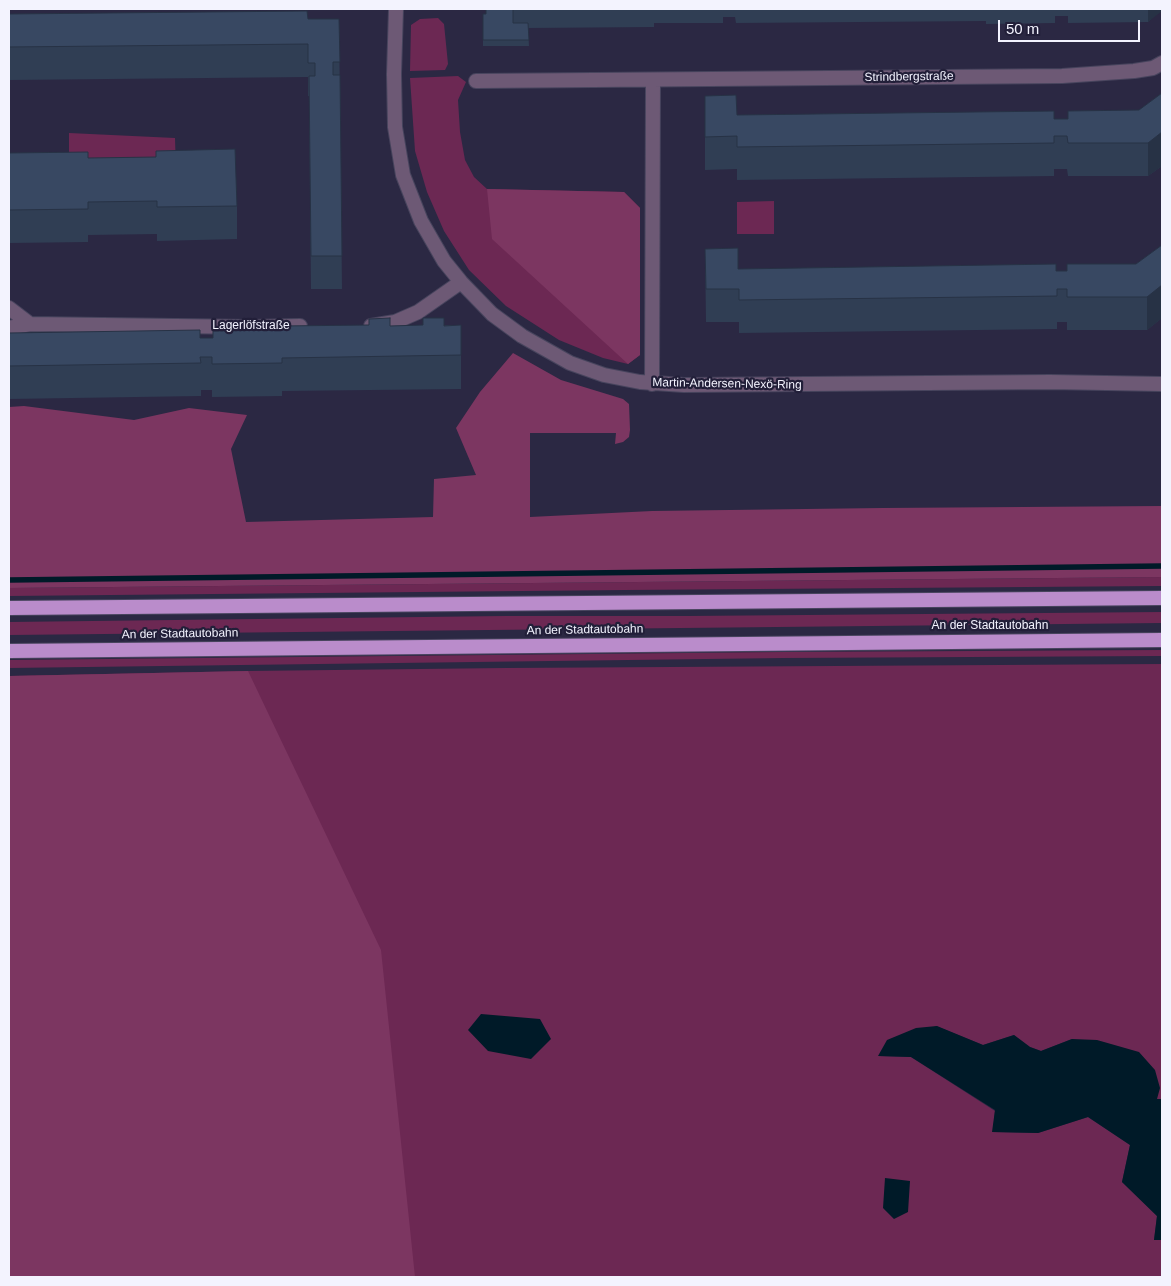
<!DOCTYPE html>
<meta charset="utf-8">
<style>
body{margin:0}
#map{position:relative;width:1171px;height:1286px;overflow:hidden;background:#2b2843;font-family:Helvetica,sans-serif}
canvas{display:block}
.frame{position:absolute;inset:0;border:10px solid #f3f3fe;pointer-events:none}
.scale{position:absolute;left:998px;top:20px;width:142px;height:22px;box-sizing:border-box;border:2px solid #f3f3fe;border-top:0;padding-left:6px;font-size:15px;line-height:18px;white-space:nowrap;color:#f3f3fe;-webkit-text-stroke:4px #221f39;paint-order:stroke}
</style>
<div id="map">
<canvas width="1171" height="1286"></canvas>
<div class="frame"></div>
<div class="scale">50 m</div>
</div>
<script>
const ctx = document.querySelector('canvas').getContext('2d');
ctx.lineJoin = 'round';
function paint(path, color) {
  ctx.fillStyle = color;
  ctx.fill(path, 'evenodd');
}
function toPath(rows) {
  const path = new Path2D();
  for (const r of rows) {
    path.moveTo(r[0], r[1]);
    for (let i = 2; i < r.length; i += 2) path.lineTo(r[i], r[i + 1]);
  }
  return path;
}
function strokePath(path, color, width, dash) {
  ctx.strokeStyle = color;
  ctx.lineWidth = width;
  ctx.lineCap = dash ? 'butt' : 'round';
  ctx.setLineDash(dash || []);
  ctx.stroke(path);
}
function label(font, color, halo, rows, align = 'center') {
  ctx.font = font + ' Helvetica,sans-serif';
  ctx.lineWidth = 4.5;
  ctx.setLineDash([]);
  ctx.textBaseline = 'middle';
  ctx.strokeStyle = halo;
  ctx.fillStyle = color;
  for (const [text, x, y, turn = 0] of rows) {
    ctx.save();
    ctx.translate(x, y);
    ctx.rotate((+turn || 0) * Math.PI / 180);
    ctx.textAlign = isNaN(turn) ? turn : align;
    if (halo) ctx.strokeText(text, 0, 0);
    ctx.fillText(text, 0, 0);
    ctx.restore();
  }
}
paint(toPath([
 [438,18,444,24,448,64,445,70,410,71,411,25,420,19],
 [458,76,466,82,458,100,460,132,465,160,474,177,487,189,624,192,640,208,640,355,628,364,603,358,559,340,506,306,469,270,444,231,427,192,415,151,410,78],
 [69,133,175,138,176,171,69,166],
 [774,201,774,234,737,234,737,202],
 [1162,577,1162,586,626,590,9,596,9,588],
 [1162,612,1162,623,9,635,9,622,505,616,687,616],
 [1162,650,1162,656,784,658,9,668,9,660,783,652],
 [1162,664,1162,1099,1156,1099,1072,1039,1041,1051,1030,1047,1014,1035,983,1045,936,1026,879,1056,911,1057,995,1111,993,1132,1038,1133,1088,1117,1130,1145,1122,1182,1157,1216,1154,1240,1162,1240,1162,1277,9,1277,9,676,248,671,505,668]
]), '#6c2853');
paint(toPath([
 [487,189,624,192,640,208,640,355,628,364,492,239],
 [513,353,561,380,623,399,629,404,630,430,629,437,623,442,615,444,616,433,530,433,530,517,652,511,882,508,1162,506,1162,577,9,588,9,407,24,406,134,420,189,408,247,415,231,449,246,522,433,517,434,479,476,475,456,428,480,392],
 [248,671,381,950,415,1277,9,1277,9,676]
]), '#7c3661');
paint(toPath([
 [481,1014,540,1019,551,1039,531,1059,488,1051,468,1030],
 [937,1026,983,1045,1014,1035,1030,1047,1041,1051,1072,1039,1097,1040,1139,1052,1155,1070,1160,1088,1157,1099,1162,1099,1162,1240,1154,1240,1157,1216,1122,1182,1130,1145,1088,1117,1038,1133,992,1132,995,1110,911,1057,878,1056,887,1040,916,1028],
 [885,1178,910,1181,908,1212,894,1219,883,1208]
]), '#001a28');
strokePath(toPath([
 [9,580,1162,566]
]), '#001a28', 5.5);
const minor = toPath([
 [396,9,394,74,395,127,403,175,421,221,444,261,461,282,492,314,522,336,570,363,604,375,640,382,684,385,1050,382,1162,384],
 [476,81,1062,76,1134,71,1153,68,1162,63],
 [9,308,30,324],
 [371,326,395,322,418,312,461,282],
 [9,328,30,324,249,327,300,326],
 [652,384,653,80]
]);
const trunk = toPath([
 [9,608,1162,598],
 [9,651,1162,640]
]);
strokePath(minor, '#47445d', 16);
strokePath(trunk, '#47445d', 16);
strokePath(minor, '#6d5975', 14);
strokePath(trunk, '#ba8ccb', 14);
paint(toPath([
 [486,9,1162,9,1148,22,1068,23,1068,16,1055,16,1055,23,986,24,986,21,736,23,735,17,723,17,723,23,654,23,654,27,528,28,529,46,483,46,483,14,486,14],
 [9,14,308,19,339,19,342,289,311,289,309,96,308,96,308,77,9,80],
 [1162,93,1162,166,1148,176,1068,176,1067,169,1054,169,1054,176,737,180,737,169,705,170,705,96,737,115,1054,119,1068,119,1139,110],
 [9,153,88,158,237,206,237,239,157,241,157,234,88,235,88,242,9,243],
 [1162,245,1162,318,1147,330,1067,330,1067,322,1057,322,1057,329,739,333,739,322,706,322,705,249,738,269,1067,271,1136,264],
 [461,325,461,389,282,391,282,396,212,397,212,390,201,390,201,396,9,399,9,333,200,338,213,338,281,330,390,326]
]), '#303e54');
paint(toPath([
 [1148,9,1162,9,1162,11,1148,22],
 [1162,132,1162,166,1148,176,1148,143],
 [1162,285,1162,318,1147,330,1147,297]
]), '#273245');
const building = toPath([
 [486,9,513,9,513,23,528,23,529,40,483,40,483,14,486,14,486,9],
 [307,11,308,19,339,19,340,62,333,62,333,75,340,75,342,256,311,256,309,76,315,76,315,63,308,63,308,44,9,47,9,14,307,11],
 [1162,93,1162,132,1148,143,1068,143,1067,136,1054,136,1054,143,737,147,737,136,705,137,705,96,736,95,737,115,1054,111,1054,119,1068,119,1068,111,1139,110,1162,93],
 [235,149,237,206,157,207,157,201,88,202,88,209,9,210,9,153,88,152,88,158,156,157,156,151,235,149],
 [1162,245,1162,285,1147,297,1067,297,1067,289,1057,289,1057,296,739,300,739,289,706,289,705,249,738,248,738,269,1056,264,1056,271,1067,271,1067,264,1136,264,1162,245],
 [390,318,390,326,423,325,423,318,444,318,444,326,461,325,461,355,282,358,282,363,212,364,212,357,200,357,201,363,9,366,9,333,200,330,200,338,213,338,213,331,281,330,281,326,369,325,369,319,390,318]
]);
paint(building, '#384862');
strokePath(building, '#273245', 1);
label('12px', '#f3f3fe', '#221f39', [
 ["Strindbergstraße",909,77,-1],
 ["Lagerlöfstraße",251,326],
 ["Martin-Andersen-Nexö-Ring",727,384,1],
 ["An der Stadtautobahn",990,626],
 ["An der Stadtautobahn",585,630,-1],
 ["An der Stadtautobahn",180,634,-1]
]);
</script>
